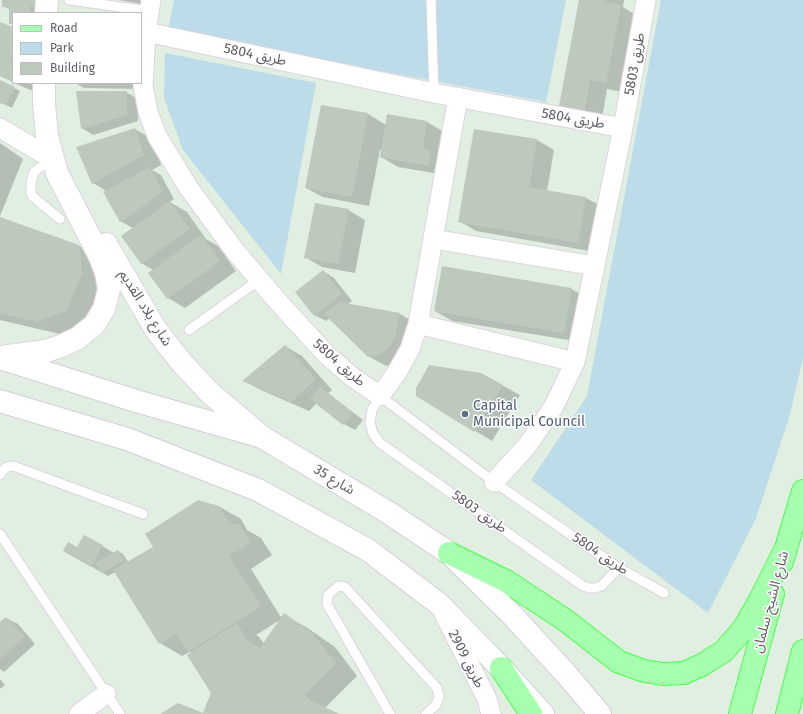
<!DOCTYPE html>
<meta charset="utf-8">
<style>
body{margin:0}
#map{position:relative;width:803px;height:714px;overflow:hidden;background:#e1eee2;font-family:"Fira Sans",sans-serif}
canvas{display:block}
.legend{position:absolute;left:12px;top:12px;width:130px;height:72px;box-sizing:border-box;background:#fff;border:1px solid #c0bdc1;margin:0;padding:5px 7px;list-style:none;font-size:12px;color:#625a64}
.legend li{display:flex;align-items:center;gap:8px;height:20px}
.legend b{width:20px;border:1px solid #c0bdc1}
</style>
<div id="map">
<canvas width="803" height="714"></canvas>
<ul class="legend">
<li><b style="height:5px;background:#a6ffaf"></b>Road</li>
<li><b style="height:11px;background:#bbdce8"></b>Park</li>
<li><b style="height:11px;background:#bec9be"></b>Building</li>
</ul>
</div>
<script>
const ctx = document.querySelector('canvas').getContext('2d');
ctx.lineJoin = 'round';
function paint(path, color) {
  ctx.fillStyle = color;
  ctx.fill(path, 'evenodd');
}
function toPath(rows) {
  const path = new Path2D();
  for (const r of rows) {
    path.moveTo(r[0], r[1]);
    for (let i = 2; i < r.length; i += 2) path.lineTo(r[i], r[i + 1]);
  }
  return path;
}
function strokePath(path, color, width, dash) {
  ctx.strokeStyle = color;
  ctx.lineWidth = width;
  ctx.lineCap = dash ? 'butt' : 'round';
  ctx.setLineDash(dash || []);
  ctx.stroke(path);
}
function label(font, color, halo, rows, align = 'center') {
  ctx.font = font + ' "Fira Sans","Noto Sans Arabic",sans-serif';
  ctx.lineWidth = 3;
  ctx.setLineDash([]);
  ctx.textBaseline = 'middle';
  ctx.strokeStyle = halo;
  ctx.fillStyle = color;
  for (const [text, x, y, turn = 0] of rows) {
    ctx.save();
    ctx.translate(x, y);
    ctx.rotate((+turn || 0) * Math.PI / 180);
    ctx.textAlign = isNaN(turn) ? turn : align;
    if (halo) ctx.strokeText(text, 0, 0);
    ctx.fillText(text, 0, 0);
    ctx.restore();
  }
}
paint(toPath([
 [174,0,566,0,546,102,168,31],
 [661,0,803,0,803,358,789,418,756,518,708,613,531,480,587,396],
 [165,53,316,83,281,274,183,150,164,98]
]), '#bbdce8');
paint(toPath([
 [3,0,47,0,36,13,13,13,13,25,10,23,10,10,3,6],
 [119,0,147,0,146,5],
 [580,0,624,0,623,7,637,16,623,92,607,89,602,119,577,115,560,105],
 [0,23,13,28,13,82,0,76],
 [0,81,20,91,12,108,0,102],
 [14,83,36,83,33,91],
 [75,83,141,83,141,89,84,88],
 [126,92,138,99,138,121,93,135,82,128],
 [322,106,368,114,386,125,388,115,427,122,444,132,445,175,398,167,381,157,382,150,380,150,369,206,323,197,306,188],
 [135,129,152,139,161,165,152,170,161,175,174,199,170,202,187,212,206,239,218,246,236,271,185,308,168,298,153,270,141,263,133,228,120,221,106,191,93,183,77,148],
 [475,130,537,140,554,150,547,191,586,198,603,207,595,252,476,231,459,221],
 [0,143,23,159,0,216],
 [348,210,365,220,355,273,322,267,305,257],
 [0,218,79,246,101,258,103,286,89,322,60,334,0,320],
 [323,271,334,278,352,301,348,304,400,314,417,324,397,363,386,366,368,356,330,318,326,321,314,315],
 [571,289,588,298,581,342,452,321,435,311],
 [285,346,302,356,332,390,328,393,363,420,355,430,344,424,317,403,309,411,261,390,244,381],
 [481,374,520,395,492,441,417,396],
 [218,506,241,519,247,530,261,538,272,555,251,569,282,619,284,615,306,627,335,647,357,676,325,708,338,714,203,714,212,693,192,653,190,652,182,656,160,643,115,572,108,576,64,551,102,546,114,553,118,551,123,554,128,562,154,547],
 [280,620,264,644,259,637,256,635],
 [6,618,18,624,35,644,4,672,0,669,0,624],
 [0,679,5,685,0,689]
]), '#0003');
paint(toPath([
 [2,0,36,0,36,6,30,6,30,13,13,13,13,24,9,24,9,7,2,7],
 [579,0,605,0,605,2,621,5,606,83,590,80,585,110,559,106],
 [0,22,13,27,13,56,10,62,13,64,13,81,0,75],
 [0,80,15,87,6,105,0,103],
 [76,91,127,91,127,115,81,129],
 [321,105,368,113,352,197,305,188],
 [387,114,427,121,423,149,431,151,428,166,380,157],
 [135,128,144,155,92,184,76,147],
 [474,129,537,139,529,187,586,197,578,243,458,222],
 [150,167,163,192,120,222,103,192],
 [170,201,190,229,141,264,121,236],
 [315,203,349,209,338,264,304,258],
 [0,217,79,245,82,273,67,310,37,322,0,313],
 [201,235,220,261,167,299,148,273],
 [442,266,572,288,564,333,434,311],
 [323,270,342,294,314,316,295,292],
 [340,302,400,313,395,337,389,348,380,354,368,357,324,314],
 [285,345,316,379,291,402,242,381],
 [429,365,481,373,503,385,474,432,416,396,416,388],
 [320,387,353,413,343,425,310,399],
 [198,500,219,506,229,523,239,524,251,542,229,556,261,606,188,652,177,634,159,644,113,570,153,547,145,534],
 [84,535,103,545,91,567,63,551,68,542,77,547],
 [118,550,124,560,102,573,95,563],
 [284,613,312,633,336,663,304,695,311,701,340,714,160,714,178,703,203,713,211,693,187,655,237,623,246,639,260,648],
 [6,617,25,637,0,659,0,622]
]), '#bec9be');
const service = toPath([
 [69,0,150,11],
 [431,0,434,93],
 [54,160,39,168,34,172,31,183,31,192,32,196,60,219],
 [189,330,259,280],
 [0,475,5,468,10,466,16,467,143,514],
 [0,534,120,714],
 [619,568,601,586,595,588,589,588,583,586,380,443,373,434,370,422,372,410,380,396,494,482,619,568,664,593],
 [390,714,327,604,328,595,338,586,345,587,437,688,439,697,436,705,426,714]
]);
const minor = toPath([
 [151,0,146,32,143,86,148,112,157,136,188,187,235,251,280,304,326,354,351,376,380,396,397,372,410,349,418,324,458,97],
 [146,32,434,93,623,128],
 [0,128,54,160],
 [433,239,595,266],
 [418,324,575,362],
 [494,482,527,446,554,406,575,362,623,128,646,0],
 [444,614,487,699,491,714],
 [79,714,106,694]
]);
const tertiary = toPath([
 [46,13,47,0],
 [106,244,156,330,182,363,210,393,262,437],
 [0,357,46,351,61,346,78,338,94,325,104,309,109,289,106,273,100,257,57,173,47,136,44,104,44,83]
]);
const secondary = toPath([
 [0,358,136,401,262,437,389,513,449,553,513,616,567,675,600,714],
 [0,401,127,439,258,490,368,550,439,604,501,668,543,714]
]);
const primary = toPath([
 [449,553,506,581,565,620,619,662,644,671,663,674,684,673,702,665,724,651,744,628,760,600,786,548],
 [782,562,803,491],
 [501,668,531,714],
 [740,714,773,594],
 [787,714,803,651]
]);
strokePath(service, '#dcd4dc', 11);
strokePath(minor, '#dcd4dc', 21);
strokePath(tertiary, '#dcd4dc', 24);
strokePath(secondary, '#d5ccd7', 24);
strokePath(primary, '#4dfd4c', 24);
strokePath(service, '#fff', 9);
strokePath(minor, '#fff', 19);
strokePath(tertiary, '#fff', 22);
strokePath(secondary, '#fff', 22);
strokePath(primary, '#a6ffaf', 22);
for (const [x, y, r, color] of [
 [465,414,4,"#5c6f8a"]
]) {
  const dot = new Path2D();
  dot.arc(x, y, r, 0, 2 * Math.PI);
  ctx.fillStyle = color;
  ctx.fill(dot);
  strokePath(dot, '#fff', 1.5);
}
label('14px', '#625a64', '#fff', [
 ["طريق 5804",255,55,12],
 ["طريق 5803",635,64,-80],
 ["طريق 5804",573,119,10],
 ["شارع بلاد القديم",145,308,58],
 ["طريق 5804",339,363,41],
 ["شارع 35",334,480,31],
 ["طريق 5803",479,512,35],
 ["طريق 5804",600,554,34],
 ["شارع الشيخ سلمان",771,602,-75],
 ["طريق 2909",466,659,63]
]);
label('14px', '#4e5e75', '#fff', [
 ["Capital",473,406],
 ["Municipal Council",473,422]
], 'left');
</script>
